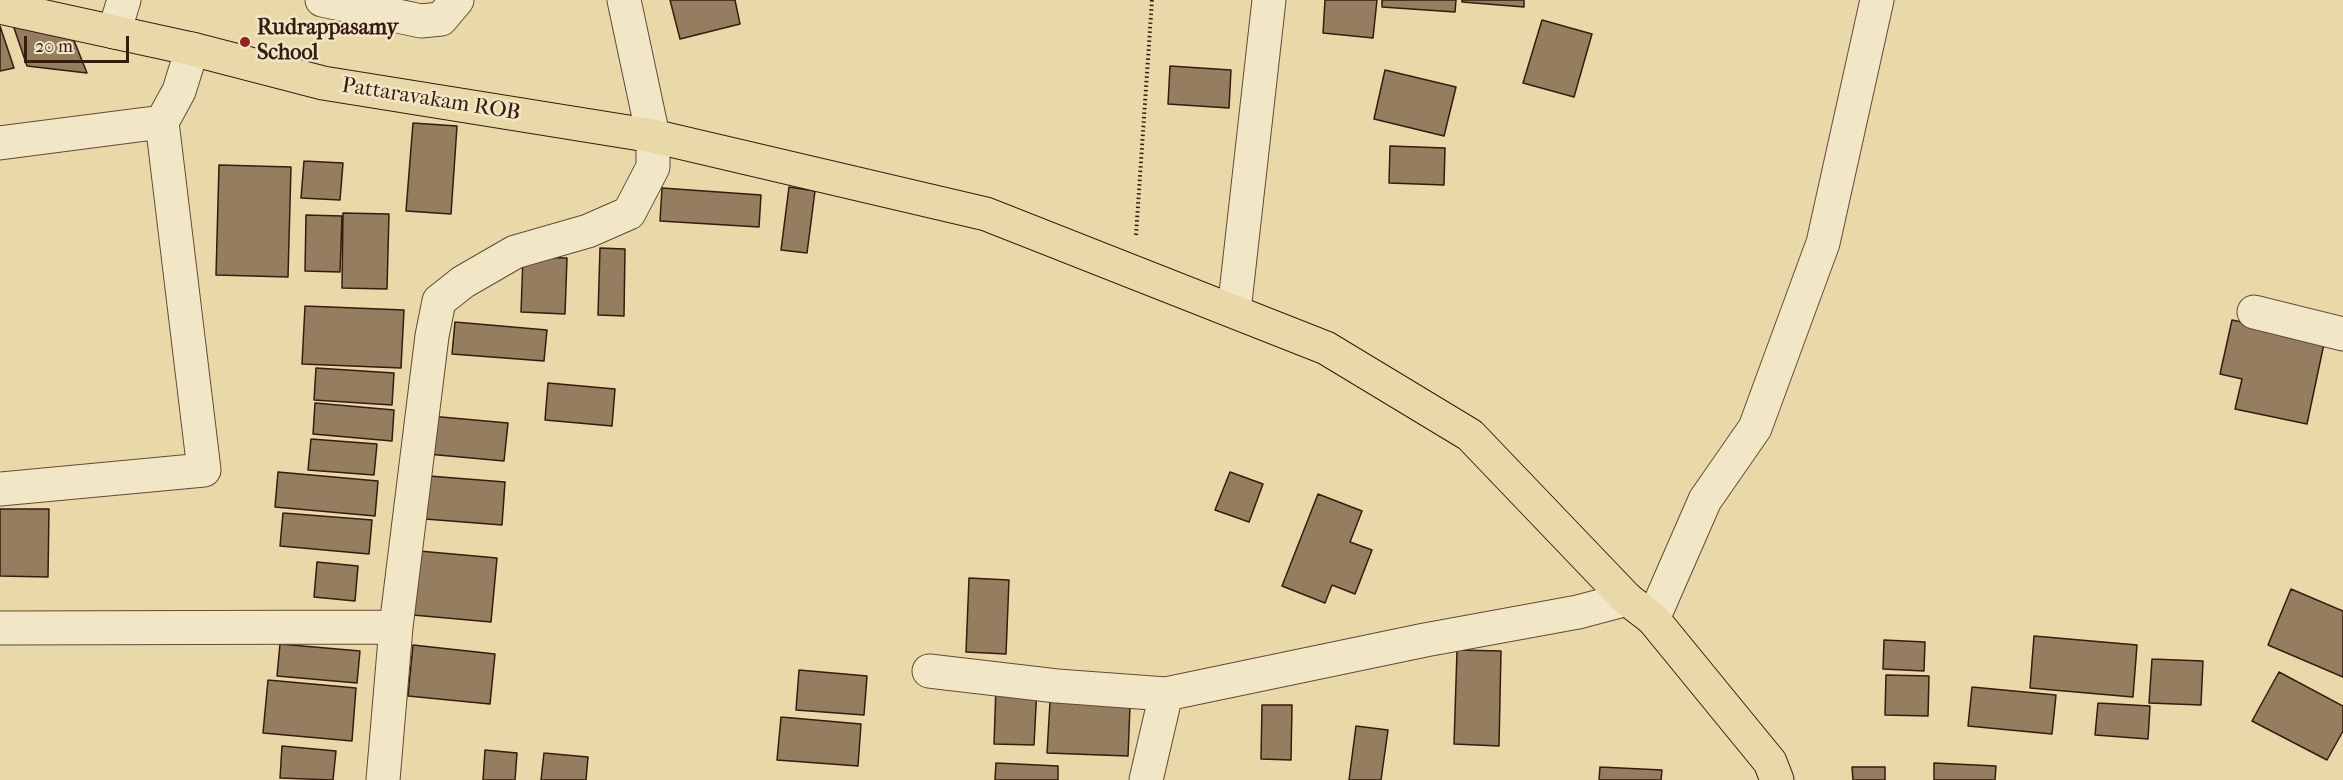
<!DOCTYPE html>
<style>
body{margin:0}
#map{position:relative;width:2343px;height:780px;overflow:hidden;background:#ead9a8;font-family:"IM FELL French Canon",serif}
canvas{display:block}
.scale{position:absolute;left:24px;top:36px;width:105px;height:27px;box-sizing:border-box;border:3px solid #361b10;border-top:0;padding-left:8px;font-size:18px;line-height:21px;white-space:nowrap;color:#361b10;-webkit-text-stroke:4px #f1e6c6;paint-order:stroke}
</style>
<div id="map">
<canvas width="2343" height="780"></canvas>
<div class="scale">20 m</div>
</div>
<script>
const ctx = document.querySelector('canvas').getContext('2d');
ctx.lineJoin = 'round';
function paint(path, color) {
  ctx.fillStyle = color;
  ctx.fill(path, 'evenodd');
}
function toPath(rows) {
  const path = new Path2D();
  for (const r of rows) {
    path.moveTo(r[0], r[1]);
    for (let i = 2; i < r.length; i += 2) path.lineTo(r[i], r[i + 1]);
  }
  return path;
}
function strokePath(path, color, width, dash) {
  ctx.strokeStyle = color;
  ctx.lineWidth = width;
  ctx.lineCap = dash ? 'butt' : 'round';
  ctx.setLineDash(dash || []);
  ctx.stroke(path);
}
function label(font, color, halo, rows, align = 'center') {
  ctx.font = font + ' "IM FELL French Canon",serif';
  ctx.lineWidth = 5;
  ctx.setLineDash([]);
  ctx.textBaseline = 'middle';
  ctx.strokeStyle = halo;
  ctx.fillStyle = color;
  for (const [text, x, y, turn = 0] of rows) {
    ctx.save();
    ctx.translate(x, y);
    ctx.rotate((+turn || 0) * Math.PI / 180);
    ctx.textAlign = isNaN(turn) ? turn : align;
    if (halo) ctx.strokeText(text, 0, 0);
    ctx.fillText(text, 0, 0);
    ctx.restore();
  }
}
const building = toPath([
 [670,0,735,0,740,24,680,39,670,0],
 [1325,0,1377,0,1373,38,1323,33,1325,0],
 [1382,0,1456,0,1455,12,1382,7,1382,0],
 [1462,0,1524,0,1524,7,1462,2,1462,0],
 [11,19,73,38,87,73,27,66,11,19],
 [1542,20,1592,34,1574,97,1523,83,1542,20],
 [0,26,14,68,0,71,0,26],
 [1170,66,1231,70,1229,108,1168,104,1170,66],
 [1385,70,1456,87,1444,136,1374,119,1385,70],
 [413,123,457,126,451,214,406,211,413,123],
 [1390,146,1445,148,1444,185,1389,183,1390,146],
 [304,161,343,163,340,200,301,198,304,161],
 [219,165,291,167,288,277,216,275,219,165],
 [789,187,815,191,807,253,781,250,789,187],
 [662,188,761,195,759,227,660,221,662,188],
 [343,213,389,214,387,289,342,288,343,213],
 [306,215,342,216,340,272,305,271,306,215],
 [600,248,625,249,624,316,598,315,600,248],
 [523,257,567,258,565,314,521,312,523,257],
 [305,306,404,310,401,368,302,364,305,306],
 [2232,320,2325,339,2307,424,2235,409,2242,379,2220,374,2232,320],
 [455,322,547,330,544,361,452,354,455,322],
 [316,368,394,373,392,405,314,400,316,368],
 [548,383,615,389,612,426,545,420,548,383],
 [315,403,394,410,392,441,313,434,315,403],
 [430,416,508,423,504,461,427,454,430,416],
 [311,439,377,444,374,475,308,470,311,439],
 [278,472,378,481,375,516,275,507,278,472],
 [1230,472,1263,484,1249,522,1215,510,1230,472],
 [429,476,505,482,502,525,425,519,429,476],
 [1318,494,1362,511,1350,542,1372,550,1355,594,1332,585,1325,603,1282,586,1318,494],
 [0,509,49,509,48,577,0,576,0,509],
 [283,513,372,520,369,554,280,546,283,513],
 [419,551,497,558,491,622,413,615,419,551],
 [317,562,358,566,355,601,314,597,317,562],
 [969,578,1009,580,1006,654,966,652,969,578],
 [2291,589,2343,611,2343,677,2268,645,2291,589],
 [2034,636,2137,645,2133,697,2030,688,2034,636],
 [1884,640,1925,642,1924,671,1883,669,1884,640],
 [280,644,360,651,357,683,277,676,280,644],
 [413,645,495,654,490,704,408,696,413,645],
 [1457,650,1501,651,1499,746,1454,744,1457,650],
 [2152,659,2203,661,2201,705,2149,703,2152,659],
 [799,670,867,676,864,715,796,710,799,670],
 [2279,672,2343,706,2343,731,2327,760,2252,721,2279,672],
 [1886,675,1929,676,1928,716,1885,715,1886,675],
 [268,680,356,688,352,741,263,733,268,680],
 [996,686,1037,687,1034,745,994,744,996,686],
 [1972,687,2056,695,2052,734,1968,726,1972,687],
 [1050,702,1130,706,1128,756,1047,753,1050,702],
 [2098,703,2150,706,2148,739,2095,735,2098,703],
 [1262,705,1292,705,1291,760,1261,759,1262,705],
 [781,717,861,724,858,766,777,760,781,717],
 [1356,726,1388,730,1381,780,1349,780,1356,726],
 [282,746,336,751,333,780,280,778,282,746],
 [485,750,517,753,515,780,483,780,485,750],
 [544,753,588,757,586,780,541,780,544,753],
 [996,763,1058,766,1058,780,995,780,996,763],
 [1934,763,1996,766,1995,780,1934,780,1934,763],
 [1600,767,1662,770,1661,780,1599,780,1600,767],
 [1852,767,1885,767,1885,780,1853,780,1852,767]
]);
paint(building, '#947e5f');
strokePath(building, '#361b10', 1.5);
const minor = toPath([
 [322,0,421,21,441,19,457,0],
 [114,32,124,0],
 [0,143,162,122],
 [1234,311,1269,0],
 [2254,312,2343,334],
 [0,489,204,470,162,122,179,91,192,49],
 [1653,619,1705,500,1755,428,1823,243,1877,0],
 [0,628,396,627],
 [929,671,1057,686,1166,694,1425,640,1578,612,1627,599],
 [383,780,396,627,432,336,439,301,463,282,515,252,588,231,629,213,653,167,653,136,624,0],
 [1146,780,1166,694]
]);
const major = toPath([
 [0,7,192,49,323,83,653,136,986,214,1326,348,1470,435,1627,599,1653,619,1770,762,1777,780]
]);
strokePath(minor, '#634a36', 35);
strokePath(major, '#361b10', 35);
strokePath(toPath([
 [1136,235,1152,0]
]), '#361b10', 4, [1.5, 3]);
strokePath(minor, '#f1e6c6', 33);
strokePath(major, '#ead9a8', 33);
for (const [x, y, r, color] of [
 [245,42,6,"#8f2418"]
]) {
  const dot = new Path2D();
  dot.arc(x, y, r, 0, 2 * Math.PI);
  ctx.fillStyle = color;
  ctx.fill(dot);
  strokePath(dot, '#f1e6c6', 2);
}
label('bold 22px', '#361b10', '#f1e6c6', [
 ["Rudrappasamy",257,29],
 ["School",257,54]
], 'left');
label('22px', '#361b10', '#f1e6c6', [
 ["Pattaravakam ROB",431,100,9]
]);
</script>
